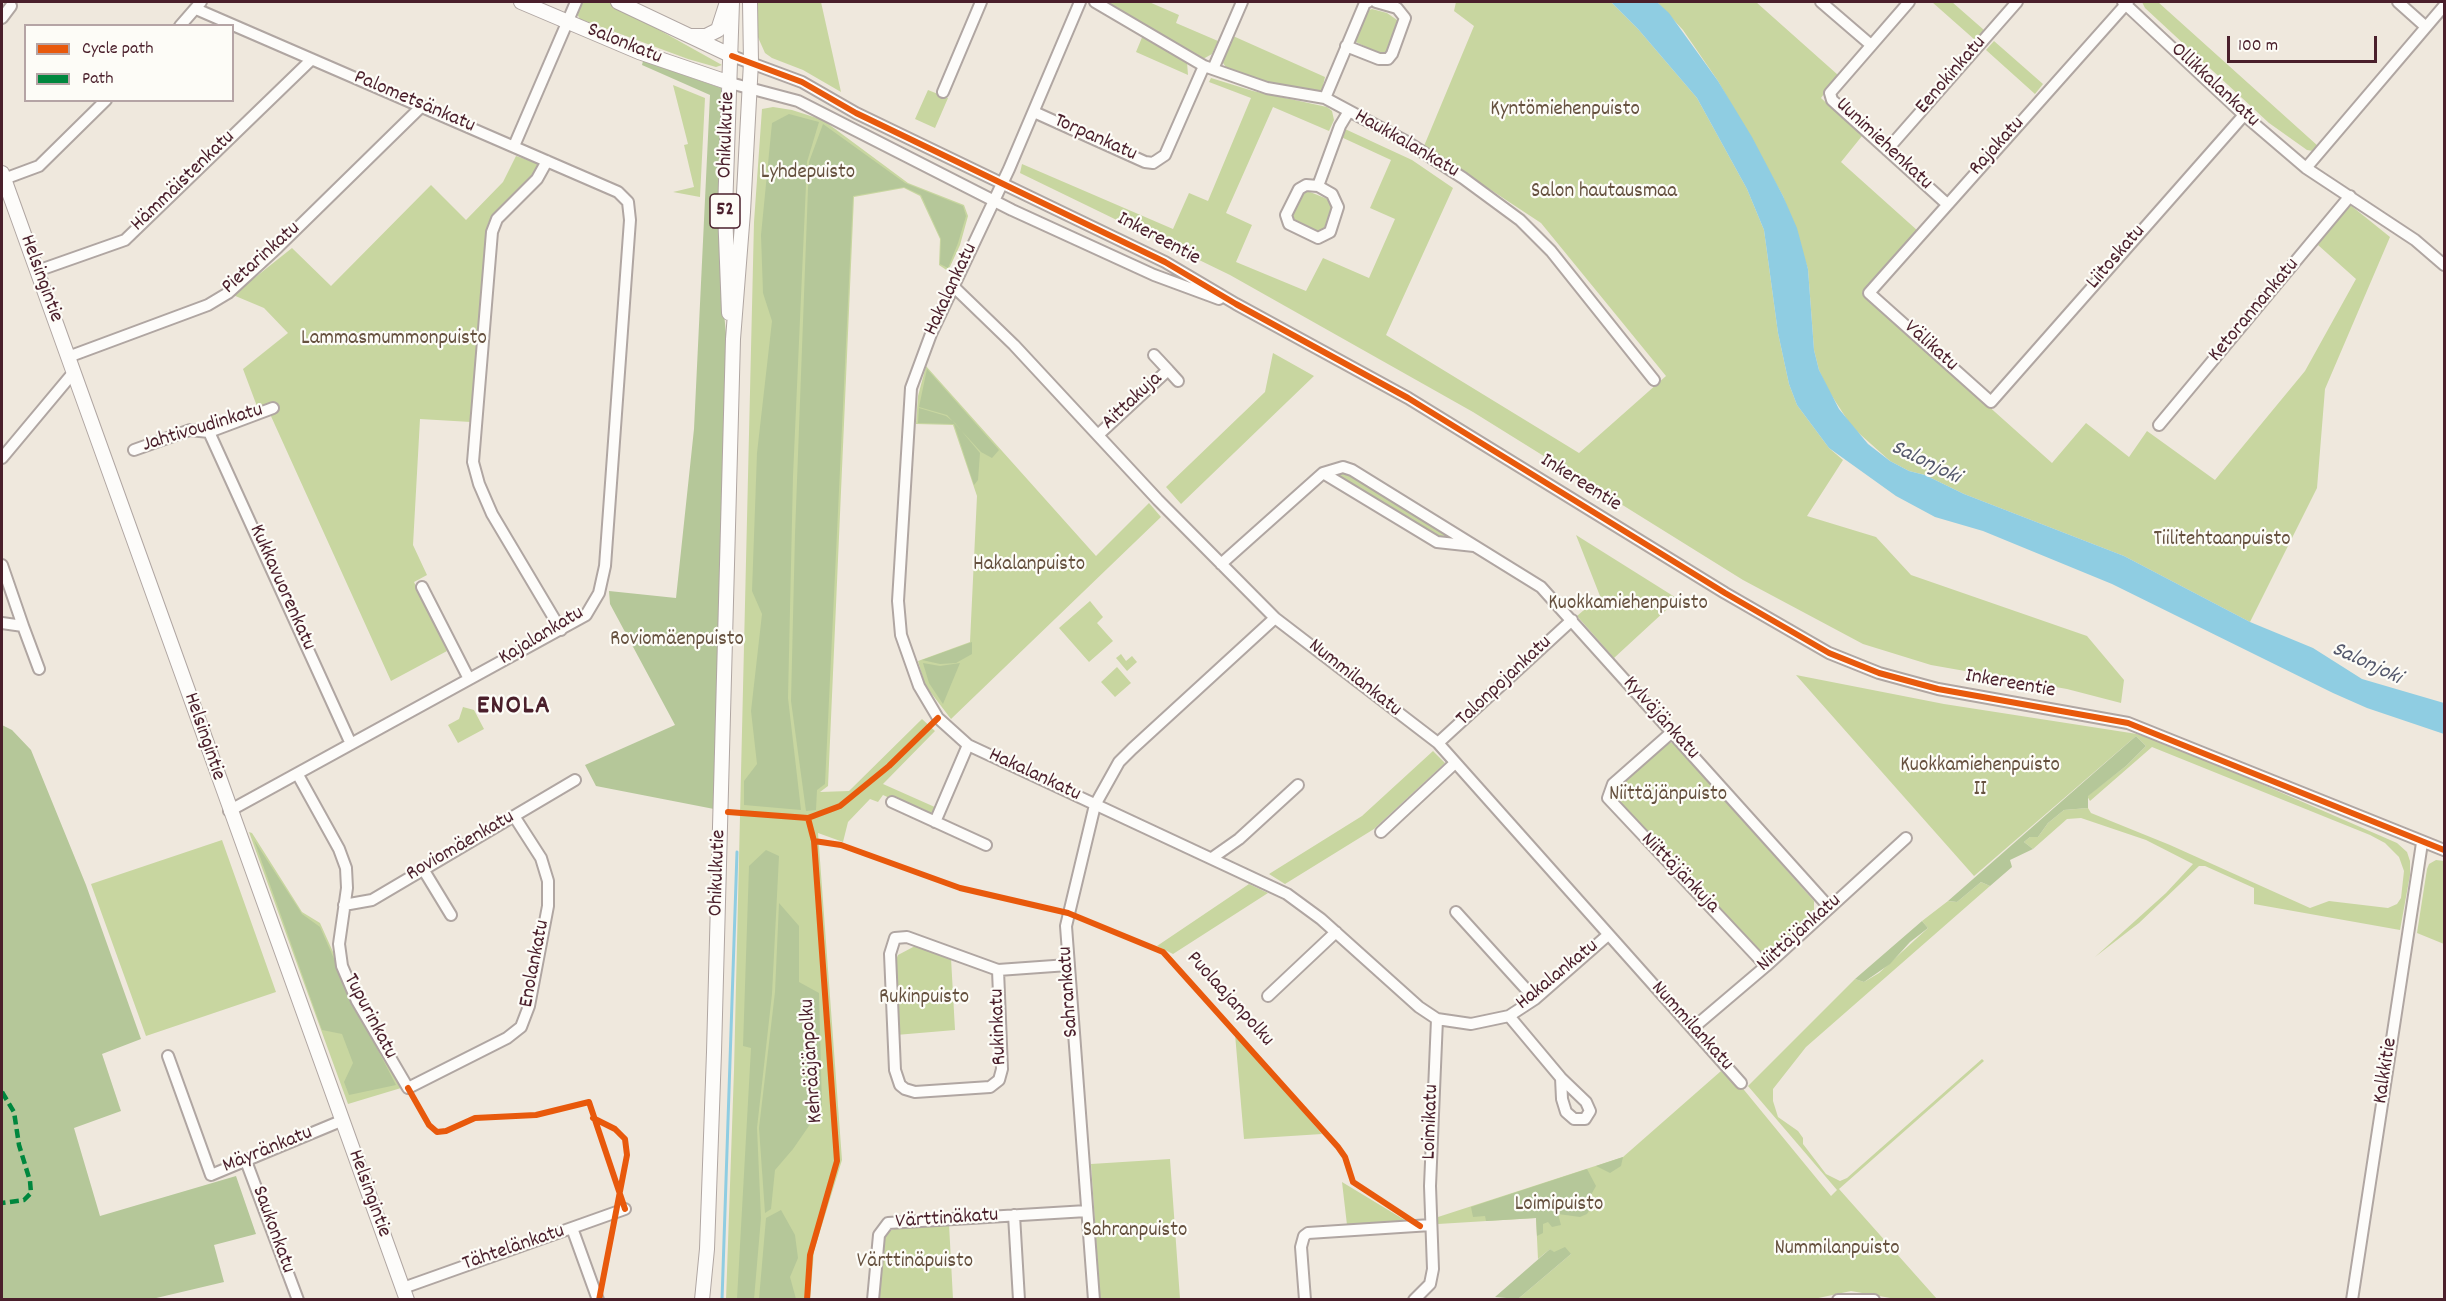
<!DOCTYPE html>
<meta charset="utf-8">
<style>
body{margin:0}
#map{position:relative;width:2446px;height:1301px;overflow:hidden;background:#efe8dd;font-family:Dekko,sans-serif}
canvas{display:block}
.frame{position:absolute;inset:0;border:3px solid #4a1f2b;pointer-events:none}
.legend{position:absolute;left:24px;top:24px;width:210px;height:78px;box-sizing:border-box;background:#fdfcf7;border:2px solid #b5a4a5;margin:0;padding:8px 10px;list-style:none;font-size:18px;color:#4a1f2b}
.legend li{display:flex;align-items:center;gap:12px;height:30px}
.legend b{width:30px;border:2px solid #b5a4a5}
.scale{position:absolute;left:2227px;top:36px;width:150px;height:27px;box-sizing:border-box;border:3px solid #4a1f2b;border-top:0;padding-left:8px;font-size:18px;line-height:21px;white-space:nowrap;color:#4a1f2b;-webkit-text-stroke:4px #fdfcf7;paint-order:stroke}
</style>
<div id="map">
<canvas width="2446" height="1301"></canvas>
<div class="frame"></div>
<ul class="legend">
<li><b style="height:8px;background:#e8590c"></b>Cycle path</li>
<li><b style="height:8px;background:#00873e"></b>Path</li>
</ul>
<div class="scale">100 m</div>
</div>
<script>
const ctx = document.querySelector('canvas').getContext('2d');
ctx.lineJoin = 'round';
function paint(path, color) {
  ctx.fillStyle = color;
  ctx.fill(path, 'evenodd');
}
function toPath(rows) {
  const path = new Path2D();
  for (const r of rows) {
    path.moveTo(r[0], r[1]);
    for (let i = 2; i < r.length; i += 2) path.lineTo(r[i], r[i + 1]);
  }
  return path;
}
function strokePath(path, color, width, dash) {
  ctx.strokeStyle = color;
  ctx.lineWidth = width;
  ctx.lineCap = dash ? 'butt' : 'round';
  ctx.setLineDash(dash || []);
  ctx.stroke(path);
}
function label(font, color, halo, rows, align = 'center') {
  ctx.font = font + ' Dekko,sans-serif';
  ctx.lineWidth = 4.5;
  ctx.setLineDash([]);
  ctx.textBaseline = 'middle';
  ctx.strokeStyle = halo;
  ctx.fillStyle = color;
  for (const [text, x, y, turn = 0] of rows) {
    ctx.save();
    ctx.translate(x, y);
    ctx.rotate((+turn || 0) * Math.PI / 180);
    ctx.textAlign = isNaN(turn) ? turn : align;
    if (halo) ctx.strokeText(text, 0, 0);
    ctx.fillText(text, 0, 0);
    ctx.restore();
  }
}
paint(toPath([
 [581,2,609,2,722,65,716,67,688,59,580,19,577,14],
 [756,2,821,2,841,92,803,70,772,58,765,53,757,35],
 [1104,2,1149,2,1179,15,1176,23,1218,41,1212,54,1203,59],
 [1456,2,1611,2,1638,29,1697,98,1747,189,1764,230,1778,333,1789,384,1797,405,1829,448,1843,460,1807,516,1876,537,1911,575,2087,636,2124,680,2121,703,2067,689,1931,665,1863,644,1743,580,1473,412,1230,275,1020,173,1022,164,1173,229,1189,193,1208,201,1251,98,1209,82,1211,78,1253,91,1327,107,1332,111,1334,120,1329,131,1273,107,1226,213,1252,225,1236,262,1306,291,1323,258,1369,278,1395,219,1370,208,1391,160,1341,137,1345,129,1412,160,1453,188,1386,335,1579,453,1666,376,1541,223,1424,146,1474,26,1454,11],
 [1657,2,1756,2,1838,75,1821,98,1862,136,1841,162,1918,231,1862,293,2052,463,2086,423,2129,457,2147,431,2215,480,2305,371,2356,279,2318,245,2349,204,2390,237,2325,389,2317,488,2250,622,2124,556,1964,494,1925,475,1909,471,1890,461,1852,427,1828,390,1819,370,1814,350,1808,269,1783,196,1718,81,1683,30],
 [1932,2,1952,2,1984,30,1975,40],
 [2142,2,2158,2,2318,146,2313,151,2307,150,2269,123,2145,8],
 [1372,9,1387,13,1400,22,1386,53,1380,54,1354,41,1367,11],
 [1143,35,1187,62,1188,75,1136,52],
 [1233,36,1325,77,1322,90,1317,93,1262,82,1228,70,1223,63,1224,52],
 [1994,41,2043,84,2035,94,1986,50],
 [673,85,705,98,700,197,673,192,694,187,684,145,688,144],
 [928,90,948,98,935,128,915,119],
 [773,107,792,110,823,120,908,183,964,205,968,216,960,245,948,271,939,265,940,239,920,196,904,188,854,197,828,786,820,792,849,791,922,719,935,731,883,784,937,808,930,814,924,814,883,795,878,802,870,799,848,822,843,842,818,833,842,1160,814,1251,810,1299,726,1300,734,1070,754,222,762,109],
 [516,156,540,164,535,178,488,223,471,422,420,419,413,545,427,575,414,582,447,651,391,681,270,414,261,417,243,369,288,333,264,308,233,295,292,248,331,286,431,185,466,220,503,182],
 [1305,190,1330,200,1333,208,1325,230,1320,233,1293,222,1291,217,1293,206],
 [1273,353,1314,376,1181,504,1166,487,1265,392],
 [926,366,1096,556,1149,503,1161,517,951,719,925,685,918,661,970,642,977,496,953,425,916,424,918,396],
 [1343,467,1477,546,1448,545,1323,473],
 [1576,535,1678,599,1614,658,1577,616,1600,596],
 [1090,601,1103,617,1097,623,1113,641,1089,662,1059,628],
 [1121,654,1126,661,1132,656,1137,662,1127,671,1116,658],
 [1117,667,1131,683,1115,697,1101,682],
 [1796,675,1944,704,2137,734,2181,749,2397,843,2407,852,2410,861,2410,875,2400,930,2254,904,2254,888,2205,866,2199,866,2139,923,2095,957,2166,893,2193,864,2146,840,2081,818,2067,819,2033,849,2024,842,2030,837,2038,837,2048,823,2064,810,2088,808,2091,813,2170,845,2310,908,2329,901,2388,908,2397,904,2401,898,2404,871,2399,857,2385,843,2370,835,2152,747,2090,801,2087,796,2126,766,2146,746,2136,736,1974,876],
 [463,707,474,710,484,729,458,743,448,725,459,719],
 [1670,742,1676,745,1814,901,1814,910,1771,954,1765,956,1760,954,1613,796,1615,789],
 [1433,751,1445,763,1374,829,1285,884,1269,874,1362,816],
 [249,832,252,833,302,912,320,923,361,1014,401,1088,348,1104],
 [222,840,276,992,146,1036,91,884],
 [2436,860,2444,861,2444,944,2417,933,2427,869,2429,864],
 [1981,882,1990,886,1806,1047,1773,1089,1773,1101,1778,1117,1798,1131,1803,1138,1803,1144,1826,1174,1840,1181,1847,1178,1982,1059,1984,1061,1839,1189,1937,1299,1896,1299,1851,1291,1809,1300,1518,1299,1571,1254,1554,1253,1550,1249,1538,1259,1536,1218,1438,1224,1438,1217,1623,1157,1721,1071,1736,1086,1740,1085,1831,1196,1837,1190,1748,1086,1855,979,1864,982,1879,973,1928,928,1922,921,1948,901,1957,902],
 [1249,884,1268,893,1173,954,1157,946],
 [915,946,951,958,955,1030,896,1035,893,967,898,955],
 [1235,1034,1322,1134,1244,1139],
 [1170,1159,1180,1299,1100,1299,1091,1164],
 [1342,1182,1408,1222,1347,1225],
 [949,1224,953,1299,876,1300,883,1239,889,1231,906,1225]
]), '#c8d6a0');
paint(toPath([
 [643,61,721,88,722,291,727,345,714,809,596,786,585,765,675,725,610,604,609,591,676,598,694,429,710,95,642,65],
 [789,114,819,122,807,162,793,476,788,698,801,810,744,805,744,781,757,764,751,711,762,614,752,591,757,453,772,321,763,293,761,235,772,123],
 [823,124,905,183,963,206,966,216,958,243,948,268,940,264,941,239,921,195,904,187,853,196,825,784,817,790,816,810,806,811,791,701,795,534,809,162],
 [927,369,999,450,992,458,981,452,947,415,919,407],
 [919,408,946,416,955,423,980,453,978,480,974,485,954,424,918,423],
 [972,642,972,654,956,663,940,664,922,660],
 [923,663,940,666,960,663,943,704,929,683],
 [2,725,12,730,31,750,86,885,141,1039,102,1054,121,1111,74,1128,100,1216,236,1176,256,1234,214,1245,224,1282,152,1299,2,1299],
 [2136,736,2146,746,2126,766,2088,796,2088,808,2064,810,2048,823,2038,837,2030,837,2024,842,2033,849,2010,860,2012,867,1990,886,1981,882,1957,902,1948,901],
 [254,840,302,914,320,927,355,1006,396,1085,349,1095,344,1082,353,1063,342,1034,322,1030],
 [766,850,779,856,772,994,757,1128,761,1218,754,1299,737,1299,751,1048,743,1046,749,866],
 [779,903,799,926,799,982,819,993,822,1107,793,1149,775,1170,771,1209,765,1213,759,1128,775,992],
 [1922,921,1928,928,1910,942,1890,964,1864,982,1855,979],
 [1623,1157,1621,1166,1610,1173,1596,1166],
 [1587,1169,1596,1186,1587,1202,1590,1209,1587,1214,1580,1217,1558,1214,1561,1225,1552,1227,1548,1222,1543,1224,1543,1233,1537,1236,1536,1218,1486,1221,1485,1216,1473,1217,1471,1207],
 [781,1210,795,1235,798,1258,790,1277,796,1299,759,1299,766,1218],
 [1565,1247,1571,1254,1518,1299,1495,1297,1550,1249,1554,1252]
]), '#b5c799');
paint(toPath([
 [1611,2,1657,2,1669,13,1718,81,1752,137,1783,196,1797,228,1808,269,1814,350,1819,370,1839,409,1868,444,1890,461,1909,471,1925,475,1964,494,2124,556,2250,622,2313,648,2362,679,2444,703,2444,734,2367,708,2333,693,2112,584,1983,531,1935,517,1896,496,1829,448,1797,405,1789,384,1778,333,1764,230,1747,189,1697,98,1638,29]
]), '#8fcde2');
strokePath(toPath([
 [722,1300,737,852]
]), '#8fcde2', 3);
const minor = toPath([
 [1080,2,1009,169,931,334,911,388,898,601,901,635,919,686,938,718,968,745,1287,894,1321,919,1419,1007,1437,1019,1471,1024,1509,1016,1535,999,1608,935],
 [1095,2,1204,66,1267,88,1325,98,1407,142,1463,178,1520,220,1551,251,1654,380],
 [1821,2,1871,45],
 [1909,2,1830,93,1832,100,1947,204],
 [2123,2,2244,115,2306,168,2415,240,2444,265],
 [2128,2,1869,293,1991,402,2244,115],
 [2398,2,2426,27],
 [196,9,618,192,628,202,630,220,605,566,599,593,586,615,229,811],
 [2,18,11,6],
 [180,26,201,2],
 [1346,46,1379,59,1388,59,1392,54,1405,18,1397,8,1376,2],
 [732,56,802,82,856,113,1165,262,1236,304,1408,398,1725,593,1829,653,1879,673,1938,689,2128,723,2444,850],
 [1213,69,1242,2],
 [730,83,798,101,1012,210,1154,275,1219,299],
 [943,92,981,2],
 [1325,98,1365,3,1368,2],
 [1034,112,1145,162,1153,163,1165,155,1204,66],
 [514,146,576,2],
 [1887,150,2017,2],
 [547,161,537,179,497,219,492,232,473,462,479,484,492,514,561,630],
 [2306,168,2444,6],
 [4,179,39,166,106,100],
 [1318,186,1332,194,1338,207,1330,232,1318,238,1289,224,1286,215,1299,189,1306,185,1318,186,1340,126,1349,111],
 [37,271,125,240,311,60],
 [954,287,1014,345,1158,500,1275,618,1438,743,1741,1083],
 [68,357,208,305,228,293,278,247,422,106],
 [1168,370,1178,381],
 [2159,425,2350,196],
 [209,432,351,744],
 [1098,435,1168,370,1154,355],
 [134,450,190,430,209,432,273,408],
 [2,458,73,373],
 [1323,473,1437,542,1474,546],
 [1221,564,1323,473,1343,467,1352,470,1541,587,1829,907],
 [2,565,23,626,2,623],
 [422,587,469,679],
 [23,626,39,669],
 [1672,732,1613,784,1608,798,1766,966],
 [1438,743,1572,620],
 [298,775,339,849,346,868,347,888,339,944,342,966,357,1001,408,1088,507,1038,521,1027,529,1006,548,906,548,881,541,858,514,816],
 [892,802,986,845],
 [935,822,968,745],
 [1381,832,1455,763],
 [1212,858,1239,839,1298,785],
 [423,869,451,915],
 [344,905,372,900,575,780],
 [1456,912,1535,999],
 [998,970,1002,1069,999,1080,990,1087,915,1092,905,1089,900,1085,895,1070,890,954,895,938,907,937,998,970,1068,965],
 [1268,996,1336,932],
 [1509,1016,1561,1078,1586,1102,1590,1111,1585,1119,1574,1119,1566,1112,1562,1099,1561,1078],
 [1693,1028,1766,966,1906,838],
 [168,1056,211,1175,341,1121],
 [246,1161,298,1300],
 [1014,1215,1019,1300],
 [572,1228,598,1300],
 [403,1288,625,1209],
 [873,1300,879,1235,888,1223,1087,1211],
 [1094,1300,1066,926,1095,805,1119,762,1132,749,1275,618],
 [1305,1300,1301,1247,1304,1236,1308,1233,1431,1225],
 [1414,1300,1430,1284,1433,1269,1430,1186,1437,1019],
 [1838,1300,1874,1300],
 [2352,1300,2422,843]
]);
const major = toPath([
 [521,2,639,52,730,83],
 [618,2,732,56],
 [691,36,706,36,718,30,727,2],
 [2,173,407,1300],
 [729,313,725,211,732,2],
 [702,1300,707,1249,714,1052,733,339,743,212,751,62,750,2]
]);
strokePath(minor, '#b0a6a2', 14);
strokePath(major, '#b0a6a2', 16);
strokePath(minor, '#fdfcfa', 10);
strokePath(major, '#fdfcfa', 14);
strokePath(toPath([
 [2,1092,14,1112,19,1145,30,1181,31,1193,24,1200,2,1203]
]), '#00873e', 4.5, [9, 4.5]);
strokePath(toPath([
 [732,56,802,82,856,113,1165,262,1236,304,1408,398,1725,593,1829,653,1879,673,1938,689,2128,723,2444,850],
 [728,812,808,818,840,806,889,766,938,718],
 [814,841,841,845,960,888,1068,913,1163,952,1338,1147,1345,1157,1353,1182,1420,1226],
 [408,1088,429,1125,437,1132,446,1131,475,1118,536,1115,589,1102,625,1209],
 [593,1118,615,1129,625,1139,627,1155,599,1300],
 [807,1300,810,1255,837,1161,814,841,808,818]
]), '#e8590c', 6);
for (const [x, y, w] of [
 [725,211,30]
]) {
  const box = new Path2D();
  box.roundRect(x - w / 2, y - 17, w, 34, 4.5);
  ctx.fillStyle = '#fdfcf7';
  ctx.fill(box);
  strokePath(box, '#4a1f2b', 1.5);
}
label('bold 20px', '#4a1f2b', null, [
 ["52",725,211]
]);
label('21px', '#4a1f2b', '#fdfcf7', [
 ["Salonkatu",624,45,22],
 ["Eenokinkatu",1952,76,-49],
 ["Ollikkalankatu",2214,86,43],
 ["Palometsänkatu",414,103,23],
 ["Ohikulkutie",728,135,-88],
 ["Torpankatu",1095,139,24],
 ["Haukkalankatu",1406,145,30],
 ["Uunimiehenkatu",1883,145,43],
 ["Rajakatu",1998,147,-48],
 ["Hämmäistenkatu",184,182,-44],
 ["Inkereentie",1158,240,28],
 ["Liitoskatu",2117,258,-49],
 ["Pietarinkatu",262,259,-42],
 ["Helsingintie",40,279,70],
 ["Hakalankatu",952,290,-65],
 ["Ketorannankatu",2255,311,-50],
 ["Välikatu",1930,347,42],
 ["Aittakuja",1133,402,-43],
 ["Jahtivoudinkatu",203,429,-17],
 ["Inkereentie",1580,484,32],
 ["Kukkavuorenkatu",281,588,66],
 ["Kajalankatu",542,637,-31],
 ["Nummilankatu",1354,679,38],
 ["Talonpojankatu",1505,682,-43],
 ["Inkereentie",2010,685,10],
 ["Kylväjänkatu",1660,719,48],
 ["Helsingintie",203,737,71],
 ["Hakalankatu",1034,776,25],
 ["Roviomäenkatu",461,847,-30],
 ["Ohikulkutie",719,873,-88],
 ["Niittäjänkuja",1679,874,46],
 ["Niittäjänkatu",1800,934,-42],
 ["Enolankatu",536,964,-79],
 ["Hakalankatu",1558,976,-39],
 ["Sahrankatu",1070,992,-94],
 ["Puolaajanpolku",1229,1000,48],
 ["Tupurinkatu",369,1017,62],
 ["Rukinkatu",1000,1027,-92],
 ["Nummilankatu",1691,1027,48],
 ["Kehrääjänpolku",813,1061,-94],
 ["Kalkkitie",2387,1071,-81],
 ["Loimikatu",1432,1122,-88],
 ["Mäyränkatu",268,1151,-22],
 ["Helsingintie",368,1194,70],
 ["Värttinäkatu",947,1220,-4],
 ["Saukonkatu",272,1230,70],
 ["Tähtelänkatu",514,1249,-19]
]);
label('21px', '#66513f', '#fdfcf7', [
 ["Kyntömiehenpuisto",1565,111],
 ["Lyhdepuisto",808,174],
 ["Salon hautausmaa",1604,193],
 ["Lammasmummonpuisto",394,340],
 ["Tiilitehtaanpuisto",2222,541],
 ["Hakalanpuisto",1029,566],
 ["Kuokkamiehenpuisto",1628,605],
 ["Roviomäenpuisto",677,641],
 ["Kuokkamiehenpuisto",1980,767],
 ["II",1980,791],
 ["Niittäjänpuisto",1668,796],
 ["Rukinpuisto",924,999],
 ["Loimipuisto",1559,1206],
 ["Sahranpuisto",1135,1232],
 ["Nummilanpuisto",1837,1250],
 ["Värttinäpuisto",915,1263]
]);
label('italic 22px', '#54586c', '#fdfcf7', [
 ["Salonjoki",1925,464,26],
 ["Salonjoki",2366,665,25]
]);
ctx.letterSpacing = '1.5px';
label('bold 27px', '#4a1f2b', '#fdfcf7', [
 ["ENOLA",514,708]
]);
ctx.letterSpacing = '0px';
</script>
